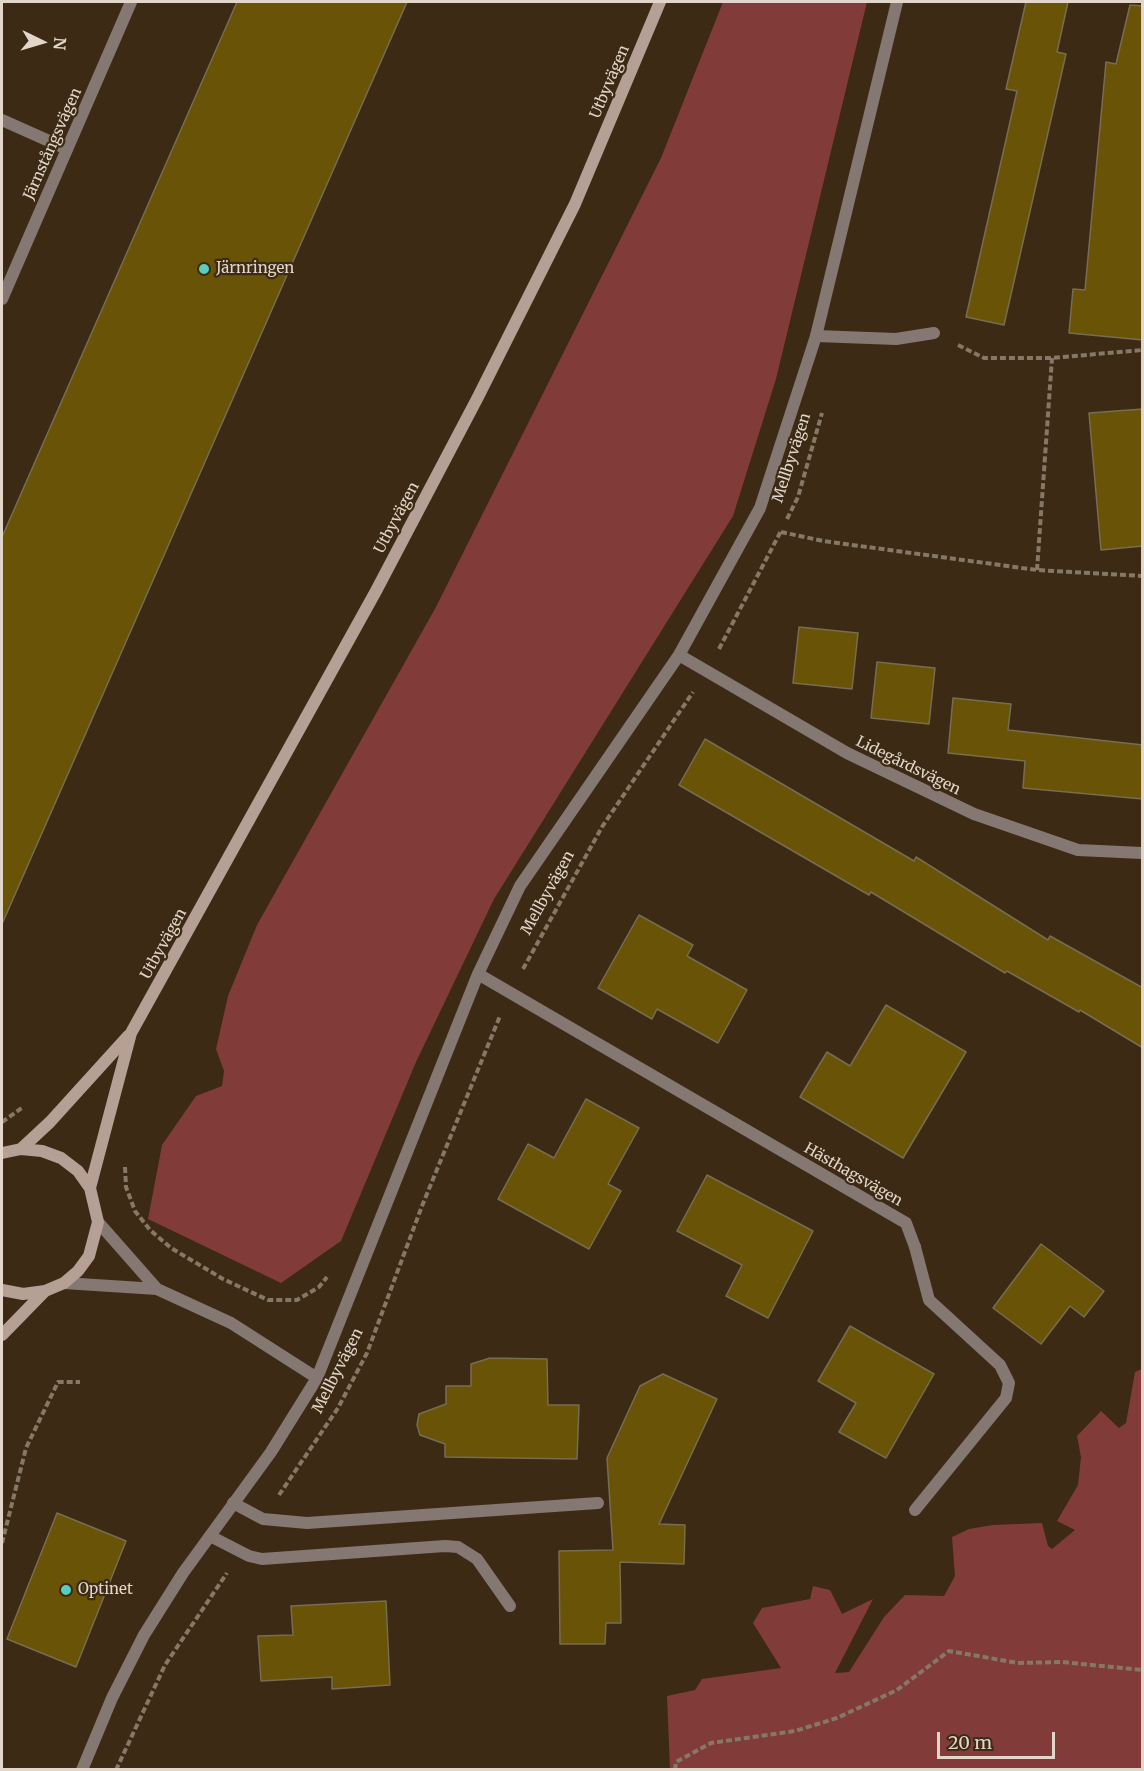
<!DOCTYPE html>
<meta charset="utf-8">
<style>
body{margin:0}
#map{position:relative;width:1144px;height:1771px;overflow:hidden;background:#3c2a15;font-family:Merriweather,serif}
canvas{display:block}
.frame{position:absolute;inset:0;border:3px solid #e1d6c9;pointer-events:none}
.north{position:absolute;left:12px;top:12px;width:60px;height:60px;-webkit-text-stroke:4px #3c2a15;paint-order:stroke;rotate:95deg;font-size:16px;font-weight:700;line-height:24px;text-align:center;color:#e1d6c9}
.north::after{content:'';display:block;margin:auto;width:21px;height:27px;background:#e1d6c9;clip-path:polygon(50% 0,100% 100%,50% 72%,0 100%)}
.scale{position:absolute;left:937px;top:1732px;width:118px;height:27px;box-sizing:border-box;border:3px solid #e1d6c9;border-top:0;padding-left:8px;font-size:18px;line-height:21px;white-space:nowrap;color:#e1d6c9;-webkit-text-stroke:4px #3c2a15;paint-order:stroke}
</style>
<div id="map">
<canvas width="1144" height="1771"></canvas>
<div class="frame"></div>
<div class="north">N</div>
<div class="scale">20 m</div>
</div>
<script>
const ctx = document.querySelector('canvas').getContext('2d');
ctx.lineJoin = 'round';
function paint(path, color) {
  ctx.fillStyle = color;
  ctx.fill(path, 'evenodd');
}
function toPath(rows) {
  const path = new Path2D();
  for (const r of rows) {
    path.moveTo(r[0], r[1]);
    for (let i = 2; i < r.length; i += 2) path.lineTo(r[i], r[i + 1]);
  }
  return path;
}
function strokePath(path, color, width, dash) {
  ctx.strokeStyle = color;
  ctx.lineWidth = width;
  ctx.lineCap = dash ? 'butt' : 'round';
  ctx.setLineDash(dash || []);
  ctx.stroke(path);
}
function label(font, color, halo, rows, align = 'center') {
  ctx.font = font + ' Merriweather,serif';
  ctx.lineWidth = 4.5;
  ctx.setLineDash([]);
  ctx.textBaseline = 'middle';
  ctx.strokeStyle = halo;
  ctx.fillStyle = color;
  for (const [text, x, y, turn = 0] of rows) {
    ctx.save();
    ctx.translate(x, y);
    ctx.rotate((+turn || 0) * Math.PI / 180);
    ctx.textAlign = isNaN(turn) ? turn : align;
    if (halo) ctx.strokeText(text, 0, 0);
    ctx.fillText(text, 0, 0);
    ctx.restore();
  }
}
paint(toPath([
 [723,2,867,2,776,379,733,516,494,899,416,1062,341,1241,281,1283,148,1219,162,1145,196,1096,222,1086,224,1071,216,1049,228,996,257,925,436,607,661,158],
 [1142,1369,1142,1769,670,1769,667,1696,695,1690,702,1679,781,1668,753,1623,762,1608,810,1599,813,1586,830,1590,842,1614,873,1599,835,1673,849,1672,884,1617,905,1595,944,1596,955,1576,952,1537,969,1529,993,1525,1042,1523,1048,1546,1052,1549,1075,1530,1057,1521,1078,1485,1081,1457,1077,1436,1101,1411,1119,1428,1126,1423,1135,1372]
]), '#813b39');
const building = toPath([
 [237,2,407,2,2,924,2,537,237,2],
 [1026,2,1068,2,1057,52,1066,54,1004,325,966,317,1017,91,1006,89,1026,2],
 [1130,5,1143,6,1143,340,1069,333,1073,289,1085,290,1106,62,1116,64,1130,5],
 [1143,409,1143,546,1101,550,1089,413,1143,409],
 [799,627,858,633,852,689,793,683,799,627],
 [877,662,935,668,929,724,871,718,877,662],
 [953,698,1011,704,1008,730,1143,745,1143,799,1023,788,1025,761,948,753,953,698],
 [705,739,914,861,916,857,1048,940,1050,936,1143,988,1143,1048,1080,1010,1079,1012,1007,971,1005,973,871,892,869,895,679,785,705,739],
 [639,915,693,945,687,956,747,990,718,1043,657,1009,652,1019,598,988,639,915],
 [886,1005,966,1052,903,1158,800,1097,827,1052,850,1066,886,1005],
 [586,1099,639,1128,608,1184,621,1191,589,1249,498,1199,528,1144,554,1158,586,1099],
 [707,1175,813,1231,768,1318,726,1296,742,1265,677,1231,707,1175],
 [1041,1244,1104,1291,1084,1317,1070,1306,1041,1344,993,1308,1041,1244],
 [850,1326,934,1374,886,1458,839,1432,856,1403,818,1381,850,1326],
 [490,1358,547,1359,548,1405,579,1405,577,1459,445,1457,445,1444,420,1435,417,1425,419,1414,446,1404,446,1386,471,1386,471,1364,490,1358],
 [663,1374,717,1399,659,1524,685,1525,684,1564,620,1562,621,1623,606,1623,605,1644,560,1644,559,1551,613,1550,607,1458,640,1386,663,1374],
 [57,1513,126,1541,76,1667,7,1639,57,1513],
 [386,1601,390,1685,332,1689,332,1677,261,1681,258,1636,293,1635,291,1606,386,1601]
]);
paint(building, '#685307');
strokePath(building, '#776d51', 1.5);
strokePath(toPath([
 [958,345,984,358,1052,358,1142,350],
 [787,519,798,497,822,413],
 [781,532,823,541,1037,570,1142,576],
 [1037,570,1052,358],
 [719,649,781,531],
 [523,969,602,827,693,692],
 [2,1122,23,1107],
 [125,1167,126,1187,135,1211,150,1230,171,1248,223,1279,268,1300,297,1300,319,1287,327,1277],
 [279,1495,338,1408,367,1353,422,1206,500,1016],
 [2,1543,26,1448,58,1382,80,1382],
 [116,1770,165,1665,227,1573],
 [675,1770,676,1762,711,1743,795,1731,837,1718,897,1690,949,1651,1018,1663,1062,1662,1142,1670]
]), '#867866', 4, [6, 3]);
strokePath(toPath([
 [2,120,67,149],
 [816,336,896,339,934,333],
 [915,1247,929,1300,1000,1365,1009,1383,1006,1398,915,1510],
 [233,1503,263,1519,307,1523,598,1503],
 [210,1536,249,1556,262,1559,445,1546,458,1547,477,1559,510,1606]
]), '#857771', 12);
strokePath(toPath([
 [2,299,131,2],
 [679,655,847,753,974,814,1078,850,1142,853],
 [478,974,906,1223,915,1247],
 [98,1222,157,1289],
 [64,1283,157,1289,231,1323,317,1378],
 [82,1770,112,1698,144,1635,183,1573,271,1452,317,1378,478,974,520,886,679,655,760,508,816,336,897,2]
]), '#857771', 12);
strokePath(toPath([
 [21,1149,50,1122,128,1036],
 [2,1153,21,1149,42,1151,61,1158,78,1171,90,1188,98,1222,89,1256,78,1271,64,1283,45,1291,23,1294,2,1290],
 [90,1188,131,1033,376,591,478,397,575,204,660,2],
 [2,1335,45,1291]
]), '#b6a096', 12);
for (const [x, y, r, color] of [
 [204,269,6,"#59cebe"],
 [66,1590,6,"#59cebe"]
]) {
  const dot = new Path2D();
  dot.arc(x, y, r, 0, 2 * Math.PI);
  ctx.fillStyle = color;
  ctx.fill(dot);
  strokePath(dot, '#3c2a15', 2);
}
label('15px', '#e1d6c9', '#3c2a15', [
 ["Utbyvägen",610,82,-67],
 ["Järnstångsvägen",53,144,-66],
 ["Mellbyvägen",792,458,-72],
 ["Utbyvägen",397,518,-62],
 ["Lidegårdsvägen",908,766,26],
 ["Mellbyvägen",548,893,-61],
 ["Utbyvägen",164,944,-61],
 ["Hästhagsvägen",853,1175,30],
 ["Mellbyvägen",338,1371,-63]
]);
label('15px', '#e1d6c9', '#3c2a15', [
 ["Järnringen",216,269],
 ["Optinet",78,1590]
], 'left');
</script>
